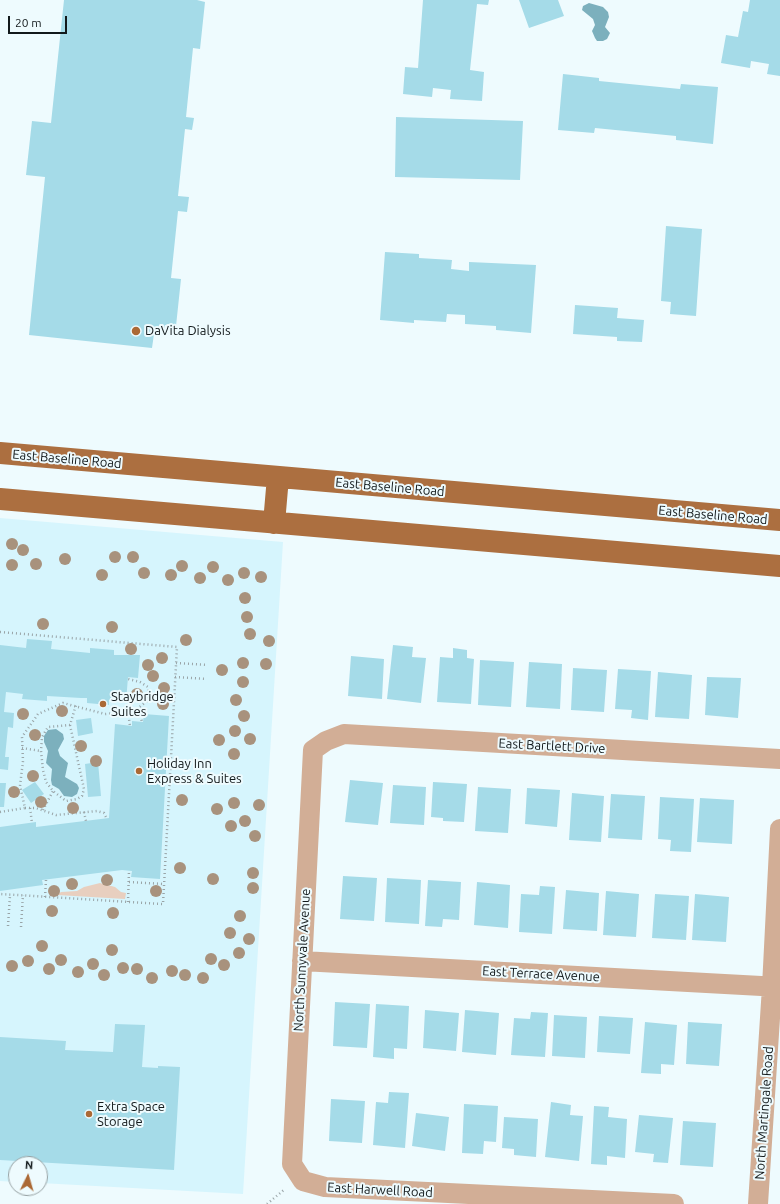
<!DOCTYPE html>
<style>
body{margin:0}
#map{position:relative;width:780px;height:1204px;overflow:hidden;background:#eefbfe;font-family:Ubuntu,sans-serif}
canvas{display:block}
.north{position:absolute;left:8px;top:1156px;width:40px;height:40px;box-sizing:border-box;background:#eefbfe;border:1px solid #96a1a3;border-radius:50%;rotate:5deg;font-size:11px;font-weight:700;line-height:16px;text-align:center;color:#12191b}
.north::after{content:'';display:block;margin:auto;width:14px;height:18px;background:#ab6935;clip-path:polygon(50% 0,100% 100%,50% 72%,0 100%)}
.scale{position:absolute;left:8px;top:16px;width:59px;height:18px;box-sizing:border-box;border:2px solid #12191b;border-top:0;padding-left:5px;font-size:12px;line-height:14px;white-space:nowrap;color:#12191b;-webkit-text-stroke:3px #eefbfe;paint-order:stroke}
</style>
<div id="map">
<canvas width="780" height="1204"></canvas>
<div class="north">N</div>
<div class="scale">20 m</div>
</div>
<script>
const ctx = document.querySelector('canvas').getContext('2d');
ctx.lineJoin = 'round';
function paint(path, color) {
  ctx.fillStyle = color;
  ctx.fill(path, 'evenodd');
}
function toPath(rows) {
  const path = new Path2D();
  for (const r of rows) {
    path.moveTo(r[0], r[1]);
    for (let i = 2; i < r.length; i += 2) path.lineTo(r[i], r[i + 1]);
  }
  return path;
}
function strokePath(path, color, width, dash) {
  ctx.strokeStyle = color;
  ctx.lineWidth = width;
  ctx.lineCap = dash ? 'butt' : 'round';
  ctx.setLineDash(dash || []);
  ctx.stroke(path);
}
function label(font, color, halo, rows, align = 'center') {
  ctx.font = font + ' Ubuntu,sans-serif';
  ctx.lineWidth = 4;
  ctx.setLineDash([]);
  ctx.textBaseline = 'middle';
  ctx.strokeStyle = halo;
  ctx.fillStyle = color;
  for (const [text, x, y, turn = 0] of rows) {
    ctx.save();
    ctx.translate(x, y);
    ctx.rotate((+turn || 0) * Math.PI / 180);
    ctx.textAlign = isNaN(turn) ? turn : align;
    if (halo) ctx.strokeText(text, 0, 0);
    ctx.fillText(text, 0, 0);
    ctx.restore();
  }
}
paint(toPath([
 [0,518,283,542,243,1194,40,1183,40,1164,16,1164,16,1182,0,1181]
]), '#d6f5fd');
paint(toPath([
 [100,883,115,887,121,892,126,893,125,899,57,895,61,892,77,891,84,887]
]), '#e8cfbf');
paint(toPath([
 [589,3,603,7,608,12,609,17,605,27,610,33,607,39,603,41,597,41,595,38,592,31,595,25,593,19,582,10,583,6],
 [56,729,63,734,64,739,58,750,60,756,68,763,65,777,77,784,79,788,77,794,72,797,64,796,59,789,52,785,51,780,52,769,46,763,48,751,44,742,44,736,48,730]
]), '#7cb0bd');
paint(toPath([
 [64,0,197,0,205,2,200,49,193,48,186,117,194,118,192,130,185,129,178,196,189,197,187,212,178,211,171,278,181,279,176,326,165,325,163,335,154,334,152,348,29,335,45,177,26,175,32,121,51,123],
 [423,0,489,0,488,5,477,4,470,70,484,72,482,101,450,99,451,90,433,88,432,97,403,94,405,67,418,68],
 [519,0,558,0,564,16,529,28],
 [750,0,780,0,780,76,767,74,769,64,751,61,750,68,721,63,726,35,738,37,743,11,748,12],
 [563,74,599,78,599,81,680,89,681,84,718,87,713,144,676,140,676,136,595,128,594,133,558,130],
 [396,117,523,121,520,180,395,177],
 [666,226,702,229,696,316,670,314,671,302,661,301],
 [385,252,419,254,419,258,452,260,451,269,469,271,469,262,536,265,531,333,496,330,496,326,465,324,465,315,447,314,446,322,414,320,414,323,380,320],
 [575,305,618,308,617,318,644,320,642,342,617,341,617,337,573,334],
 [27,639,52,641,51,649,90,653,90,648,114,650,114,655,140,655,138,678,128,677,126,702,109,700,109,705,87,703,87,698,81,698,47,696,47,701,22,699,23,694,6,692,4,712,14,713,13,728,8,727,5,757,9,757,8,770,0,769,0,645,26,648],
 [393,645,413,647,412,657,426,658,421,703,387,699],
 [453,648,467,650,467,658,474,659,471,704,437,702,440,657,453,658],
 [351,656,384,659,382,699,348,696],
 [480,660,514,662,511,707,478,705],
 [529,662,562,664,560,709,526,707],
 [573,668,607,670,604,712,571,710],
 [618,669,651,671,648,720,631,718,632,710,615,709],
 [658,672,692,675,689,719,655,717],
 [707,677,741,678,738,718,705,715],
 [144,714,169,716,160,879,131,877,132,871,122,870,42,880,43,885,0,891,0,827,36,822,36,827,109,818,115,724,132,726,132,721,143,722],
 [91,718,93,733,78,736,76,720],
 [98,762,101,796,88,797,85,764],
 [350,780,383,783,378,825,345,822],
 [35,782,44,794,31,803,22,790],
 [433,782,467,784,464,822,443,821,443,818,431,817],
 [0,783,6,783,4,807,0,807],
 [393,785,426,787,424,825,390,823],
 [478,787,511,789,508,833,475,831],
 [527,788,560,790,557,827,525,824],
 [572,793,604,796,601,842,569,840],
 [611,794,645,796,642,840,608,838],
 [660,797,694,799,691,852,670,851,671,840,658,839],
 [700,798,734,800,732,844,697,842],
 [343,876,377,878,374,921,340,919],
 [387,878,421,880,419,924,385,922],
 [428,880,461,882,459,920,443,919,442,927,425,926],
 [477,882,510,885,508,928,474,925],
 [540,886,555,887,552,934,519,932,521,894,539,895],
 [566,890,599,893,597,931,563,929],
 [606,891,639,894,636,937,603,935],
 [655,894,689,896,686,940,652,938],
 [695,894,729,897,726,942,692,940],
 [335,1002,370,1004,367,1048,333,1046],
 [376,1004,409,1006,407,1049,394,1048,394,1059,373,1057],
 [425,1010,459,1013,456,1051,423,1048],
 [465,1010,499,1013,496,1055,462,1052],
 [531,1012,548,1013,545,1057,511,1055,514,1018,530,1019],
 [554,1015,587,1017,585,1058,552,1056],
 [599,1016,633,1018,630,1054,597,1052],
 [645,1022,677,1025,674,1065,661,1064,661,1074,641,1073],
 [688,1022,722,1024,719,1066,686,1064],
 [115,1024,145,1025,142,1067,158,1068,158,1066,180,1067,174,1170,0,1160,0,1037,66,1041,65,1050,113,1052],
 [389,1092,409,1093,405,1148,373,1145,376,1102,388,1103],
 [331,1099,365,1101,362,1143,329,1141],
 [551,1102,571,1105,570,1115,583,1116,579,1161,545,1157],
 [464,1104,498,1106,496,1142,484,1141,483,1154,462,1153],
 [594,1106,609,1107,608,1117,627,1119,625,1158,607,1156,607,1165,591,1164],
 [416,1113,449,1117,445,1151,412,1146],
 [639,1115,673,1118,668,1163,653,1162,654,1154,635,1152],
 [504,1117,538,1119,536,1157,514,1155,514,1149,502,1148],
 [683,1121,716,1123,713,1167,680,1165]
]), '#a5dbe8');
strokePath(toPath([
 [0,632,177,647,163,904,0,894],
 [176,663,207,665],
 [175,677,206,679],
 [149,697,174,698],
 [139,708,142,722],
 [128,712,130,726],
 [70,725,84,789,82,796,77,799,66,801,53,791,46,782,43,770,41,751,42,737,48,727,70,725,76,705],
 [22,748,41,751],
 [25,808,36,808,56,815,97,811,104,813,107,819],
 [30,808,32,823],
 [43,810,53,791],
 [0,812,25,808,20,786,23,761,22,737,38,714,63,703,105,714,128,712,137,709,147,701,149,693,148,687,140,682,128,679],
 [84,812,86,821],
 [129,882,164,884],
 [45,897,46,880],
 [128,902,129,871],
 [8,926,10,895],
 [21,927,23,895],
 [267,1204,285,1189]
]), '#99a4a7', 2.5, [1, 3]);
strokePath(toPath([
 [302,961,780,987],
 [674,1204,325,1187,303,1181,292,1164,313,750,326,741,344,734,780,759],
 [758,1204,772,987,780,829]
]), '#d2ae96', 20);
strokePath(toPath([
 [0,453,780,520],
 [0,499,780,566],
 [274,523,278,477]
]), '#ac6f40', 22);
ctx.fillStyle = '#a8927d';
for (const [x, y] of [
 [12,544],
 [23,550],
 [115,557],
 [133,557],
 [65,559],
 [36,564],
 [12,565],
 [182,566],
 [213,567],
 [144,573],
 [244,573],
 [102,575],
 [171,575],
 [261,577],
 [200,578],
 [228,580],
 [245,598],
 [247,617],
 [43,624],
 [112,627],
 [250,634],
 [186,640],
 [269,641],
 [131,649],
 [162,658],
 [243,663],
 [266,664],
 [148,665],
 [222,670],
 [153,676],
 [243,682],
 [164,688],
 [137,694],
 [236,700],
 [163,704],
 [62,711],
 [23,714],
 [244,716],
 [235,731],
 [35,735],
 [250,739],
 [219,740],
 [81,746],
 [234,754],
 [96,761],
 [33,776],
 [14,792],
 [182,800],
 [41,802],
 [234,803],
 [259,805],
 [73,808],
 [217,809],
 [245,821],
 [231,826],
 [255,836],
 [180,868],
 [253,873],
 [213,879],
 [107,880],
 [72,884],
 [253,888],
 [54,891],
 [156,891],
 [52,911],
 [113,913],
 [240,916],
 [230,933],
 [249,939],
 [42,946],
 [112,950],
 [239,953],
 [211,959],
 [61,960],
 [28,961],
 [93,964],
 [224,965],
 [12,966],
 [123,968],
 [49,969],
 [137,969],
 [172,971],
 [78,972],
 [104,975],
 [185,975],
 [152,978],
 [203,978]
]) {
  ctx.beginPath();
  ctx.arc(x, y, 6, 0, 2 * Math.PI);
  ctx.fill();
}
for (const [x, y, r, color] of [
 [136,331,5,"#ab6935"],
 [103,704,4,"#ab6935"],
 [139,771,4,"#ab6935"],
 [89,1114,4,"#ab6935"]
]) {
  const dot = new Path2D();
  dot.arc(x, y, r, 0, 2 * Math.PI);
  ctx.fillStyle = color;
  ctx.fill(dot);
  strokePath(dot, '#eefbfe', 1.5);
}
label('13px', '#12191b', '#eefbfe', [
 ["DaVita Dialysis",145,331],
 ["Staybridge",111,697],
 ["Suites",111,712],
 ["Holiday Inn",147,764],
 ["Express & Suites",147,779],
 ["Extra Space",97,1107],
 ["Storage",97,1122]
], 'left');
label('13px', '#12191b', '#eefbfe', [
 ["East Baseline Road",67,459,5],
 ["East Baseline Road",390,487,5],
 ["East Baseline Road",713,515,5],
 ["East Bartlett Drive",552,746,3],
 ["North Sunnyvale Avenue",302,960,-87],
 ["East Terrace Avenue",541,974,3],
 ["North Martingale Road",764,1113,-86],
 ["East Harwell Road",380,1190,3]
]);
</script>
